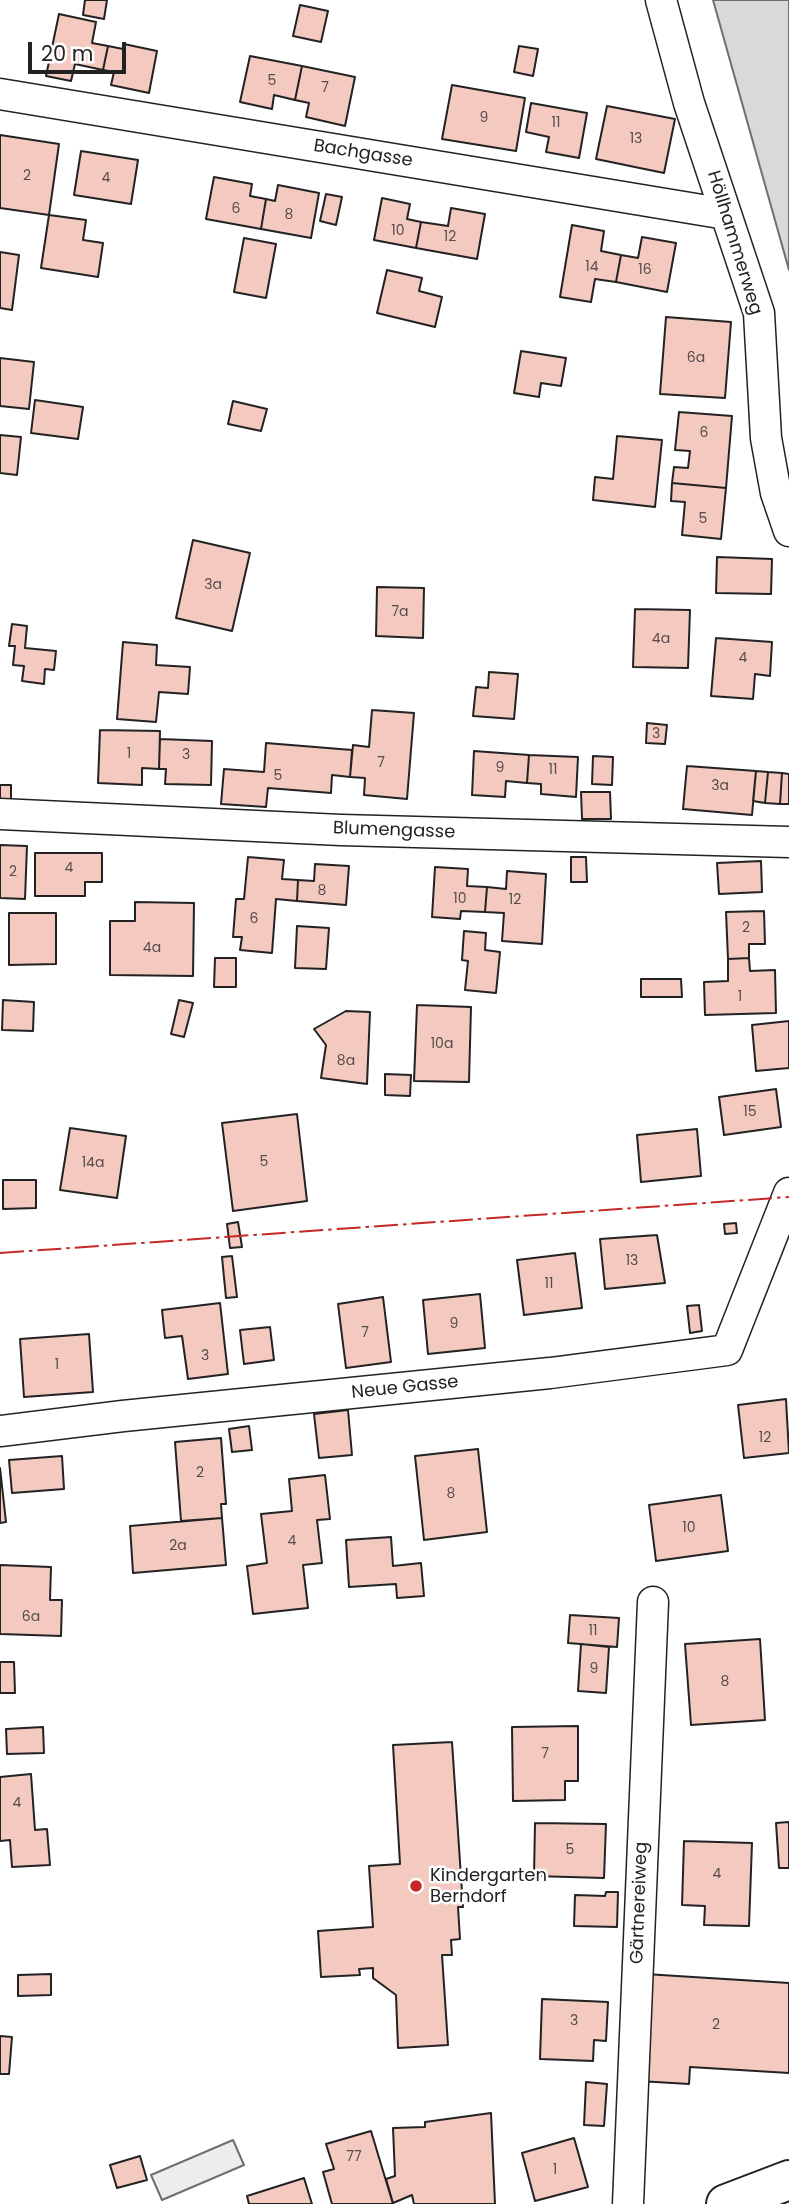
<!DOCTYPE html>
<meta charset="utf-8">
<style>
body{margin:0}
#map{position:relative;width:789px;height:2204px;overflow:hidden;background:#fff;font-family:Poppins,sans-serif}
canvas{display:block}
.scale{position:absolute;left:28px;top:42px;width:98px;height:32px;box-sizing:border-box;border:4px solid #222;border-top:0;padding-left:9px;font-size:21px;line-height:24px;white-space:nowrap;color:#222;-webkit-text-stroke:5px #fff;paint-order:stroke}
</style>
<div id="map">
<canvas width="789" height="2204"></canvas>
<div class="scale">20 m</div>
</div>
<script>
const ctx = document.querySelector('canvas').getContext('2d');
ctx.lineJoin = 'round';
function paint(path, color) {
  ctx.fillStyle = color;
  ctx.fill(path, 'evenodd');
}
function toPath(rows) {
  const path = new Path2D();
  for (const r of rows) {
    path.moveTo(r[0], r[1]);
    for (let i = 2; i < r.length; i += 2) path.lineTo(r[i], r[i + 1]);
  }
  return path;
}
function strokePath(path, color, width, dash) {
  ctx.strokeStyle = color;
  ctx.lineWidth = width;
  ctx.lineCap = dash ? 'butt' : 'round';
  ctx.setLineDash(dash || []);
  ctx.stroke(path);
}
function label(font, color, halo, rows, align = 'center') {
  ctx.font = font + ' Poppins,sans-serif';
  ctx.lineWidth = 5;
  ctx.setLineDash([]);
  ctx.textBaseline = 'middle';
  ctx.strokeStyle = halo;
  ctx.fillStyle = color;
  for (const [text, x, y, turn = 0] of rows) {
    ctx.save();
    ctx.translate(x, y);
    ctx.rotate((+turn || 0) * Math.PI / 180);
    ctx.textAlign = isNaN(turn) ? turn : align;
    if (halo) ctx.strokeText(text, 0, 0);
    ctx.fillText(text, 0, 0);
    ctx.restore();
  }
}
const parking = toPath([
 [233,2140,244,2165,162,2200,151,2175,233,2140]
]);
paint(parking, '#ededed');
strokePath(parking, '#6f6f6f', 2);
const water = toPath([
 [713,0,789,0,789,270,713,0]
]);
paint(water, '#d9d9d9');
strokePath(water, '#6f6f6f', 2);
const building = toPath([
 [85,0,107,0,104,19,83,15,85,0],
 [300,5,328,11,321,42,293,36,300,5],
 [59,14,96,22,92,43,108,46,103,70,75,64,71,81,46,76,59,14],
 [124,44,157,51,149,93,111,85,114,72,103,70,108,46,123,49,124,44],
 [519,46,538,49,533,76,514,72,519,46],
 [250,56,302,66,295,100,274,95,272,109,240,102,250,56],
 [302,66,355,77,345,126,306,117,309,103,295,100,302,66],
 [452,85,525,98,516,151,442,139,452,85],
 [531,103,587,113,579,158,546,152,549,137,526,132,531,103],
 [607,106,675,119,664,173,596,159,607,106],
 [0,135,59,144,49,215,0,208,0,135],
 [81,151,138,160,131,204,74,195,81,151],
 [214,177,252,184,250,196,266,199,261,229,206,219,214,177],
 [278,185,319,193,311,238,261,229,266,199,275,201,278,185],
 [326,194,342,197,336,225,320,221,326,194],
 [382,198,410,204,407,219,421,222,416,248,374,240,382,198],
 [451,208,485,214,477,259,416,248,421,222,448,226,451,208],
 [49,215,86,220,83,240,103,243,98,277,41,268,49,215],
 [572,225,604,231,601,251,621,255,616,282,595,279,591,302,560,297,572,225],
 [642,237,676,243,667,292,616,282,621,255,638,258,642,237],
 [244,238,276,244,266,298,234,292,244,238],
 [0,252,19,255,12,310,0,308,0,252],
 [387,270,422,278,419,291,442,297,435,327,377,313,387,270],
 [666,317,731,322,725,398,660,394,666,317],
 [521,351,566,358,561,386,541,383,539,397,514,393,521,351],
 [0,358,34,362,29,409,0,406,0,358],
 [35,400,83,407,78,439,31,433,35,400],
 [233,401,267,409,261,431,228,424,233,401],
 [679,412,732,416,726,488,672,483,674,467,688,468,690,451,675,450,679,412],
 [0,435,21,437,17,475,0,473,0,435],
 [617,436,662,440,655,507,593,500,595,477,613,479,617,436],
 [672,483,726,488,721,539,682,535,685,502,671,501,672,483],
 [193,540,250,553,232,631,176,618,193,540],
 [717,557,772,559,771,594,716,593,717,557],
 [377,587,424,588,423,638,376,636,377,587],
 [635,609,690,610,688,668,633,667,635,609],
 [12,624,27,626,25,648,56,651,54,670,45,669,44,684,22,681,24,666,13,665,15,646,9,646,12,624],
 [716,638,772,642,770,676,755,674,753,699,711,696,716,638],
 [123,642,157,645,156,665,190,667,188,694,159,692,156,722,117,719,123,642],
 [489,672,518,674,514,719,473,716,476,687,488,688,489,672],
 [372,710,414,713,407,799,364,795,365,778,350,777,353,745,369,747,372,710],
 [647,723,667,725,665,744,646,743,647,723],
 [100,730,160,731,159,769,142,768,142,785,98,783,100,730],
 [160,739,212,741,211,785,165,784,166,769,159,769,160,739],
 [266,743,352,750,350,777,332,775,331,793,268,788,266,807,221,804,224,769,264,772,266,743],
 [474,751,529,755,527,783,506,781,505,797,472,795,474,751],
 [529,755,578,757,576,797,541,794,541,784,527,783,529,755],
 [593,756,613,757,612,785,592,784,593,756],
 [687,766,756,771,752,815,683,809,687,766],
 [756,771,768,772,765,803,753,801,756,771],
 [768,772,782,773,780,804,765,803,768,772],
 [782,773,789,774,789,804,780,804,782,773],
 [0,785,11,785,11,799,0,799,0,785],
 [581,792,610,792,611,819,582,819,581,792],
 [0,845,27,846,25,899,0,898,0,845],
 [35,853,102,853,102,882,85,882,85,896,35,896,35,853],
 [248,857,284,860,282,879,298,880,297,901,276,899,272,953,240,950,242,937,233,937,236,899,244,899,248,857],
 [571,857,586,857,587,882,571,882,571,857],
 [761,861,762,892,719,894,717,863,761,861],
 [315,864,349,866,346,905,297,901,298,880,314,881,315,864],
 [435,867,468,869,467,886,487,887,485,912,461,911,460,919,432,917,435,867],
 [507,871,546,874,542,944,502,941,504,913,485,912,487,887,506,889,507,871],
 [135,902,194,903,193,976,110,975,110,921,135,921,135,902],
 [764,911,765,944,749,944,749,958,728,959,726,912,764,911],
 [9,913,56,913,56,964,9,965,9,913],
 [297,926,329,928,326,969,295,968,297,926],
 [464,931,486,933,485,950,500,952,496,993,465,990,468,961,462,960,464,931],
 [215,958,236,958,236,987,214,987,215,958],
 [749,958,750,971,775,970,776,1013,705,1015,704,982,728,981,728,959,749,958],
 [641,979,681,979,682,997,641,997,641,979],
 [3,1000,34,1002,33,1031,2,1030,3,1000],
 [179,1000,193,1003,184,1037,171,1034,179,1000],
 [417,1005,471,1007,469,1082,414,1081,417,1005],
 [346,1011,370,1012,367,1084,321,1078,326,1045,314,1029,346,1011],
 [789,1021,789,1068,756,1071,752,1025,789,1021],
 [385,1074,411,1075,410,1096,385,1095,385,1074],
 [776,1089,781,1127,724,1135,719,1097,776,1089],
 [297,1114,307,1201,233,1211,222,1123,297,1114],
 [70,1128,126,1136,117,1198,60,1190,70,1128],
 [697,1129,701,1176,641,1182,637,1135,697,1129],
 [3,1180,36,1180,36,1208,3,1209,3,1180],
 [238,1222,242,1247,230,1248,227,1224,238,1222],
 [736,1223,737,1233,725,1234,724,1224,736,1223],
 [657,1235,665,1283,605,1289,600,1239,657,1235],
 [575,1253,582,1308,524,1315,517,1260,575,1253],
 [232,1256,237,1297,226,1298,222,1257,232,1256],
 [480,1294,485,1348,428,1354,423,1300,480,1294],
 [383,1297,391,1362,346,1368,338,1304,383,1297],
 [220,1303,228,1374,188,1379,182,1336,165,1338,162,1310,220,1303],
 [699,1305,702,1331,690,1333,687,1306,699,1305],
 [270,1327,274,1360,244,1364,240,1330,270,1327],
 [89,1334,93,1392,24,1397,20,1339,89,1334],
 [786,1399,789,1453,744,1458,738,1405,786,1399],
 [348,1410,352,1455,319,1458,314,1414,348,1410],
 [249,1426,252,1450,232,1452,229,1429,249,1426],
 [221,1438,226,1504,221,1504,222,1518,181,1521,175,1442,221,1438],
 [478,1449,487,1532,424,1540,415,1456,478,1449],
 [62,1456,64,1489,12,1493,9,1460,62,1456],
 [0,1468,6,1522,0,1523,0,1468],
 [325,1475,330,1519,317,1520,322,1563,303,1565,308,1608,253,1614,247,1566,267,1563,261,1514,292,1511,289,1479,325,1475],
 [721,1495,728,1551,656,1561,649,1505,721,1495],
 [222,1518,226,1565,133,1573,130,1526,222,1518],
 [391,1537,393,1566,421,1563,424,1596,397,1598,396,1584,349,1587,346,1540,391,1537],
 [0,1565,51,1567,50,1600,62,1600,61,1636,0,1634,0,1565],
 [570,1615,619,1618,617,1647,568,1643,570,1615],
 [760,1639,765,1720,691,1725,685,1644,760,1639],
 [581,1644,609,1647,606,1693,578,1691,581,1644],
 [0,1662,14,1662,15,1693,0,1693,0,1662],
 [578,1726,578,1781,565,1781,565,1800,513,1801,512,1727,578,1726],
 [43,1727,44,1753,7,1754,6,1729,43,1727],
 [452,1742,463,1907,458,1907,460,1939,451,1940,452,1955,442,1955,448,2045,398,2048,396,1995,373,1978,373,1968,359,1969,360,1975,321,1977,318,1931,373,1927,369,1866,400,1864,393,1745,452,1742],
 [31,1774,35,1830,47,1829,50,1865,12,1867,10,1840,0,1841,0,1777,31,1774],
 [789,1822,789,1868,779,1868,776,1823,789,1822],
 [535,1823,606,1824,604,1878,534,1876,535,1823],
 [684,1841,752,1843,749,1926,704,1925,705,1906,682,1905,684,1841],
 [606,1892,618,1892,617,1927,574,1926,575,1895,605,1896,606,1892],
 [51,1974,51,1995,18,1996,18,1975,51,1974],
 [645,1974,789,1983,789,2073,690,2067,689,2084,639,2081,645,1974],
 [542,1999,608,2002,606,2041,594,2040,593,2061,540,2059,542,1999],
 [0,2036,12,2037,9,2074,0,2074,0,2036],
 [586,2082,607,2084,604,2126,584,2125,586,2082],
 [491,2113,495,2204,414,2204,412,2195,393,2203,386,2179,395,2176,393,2128,425,2127,425,2122,491,2113],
 [371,2131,393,2204,332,2204,323,2172,334,2169,326,2144,371,2131],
 [574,2138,588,2187,535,2201,522,2153,574,2138],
 [140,2156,147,2180,117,2188,110,2165,140,2156],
 [304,2178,312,2204,249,2204,247,2196,304,2178]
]);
paint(building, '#f3c9c0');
strokePath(building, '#222', 2);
const street = toPath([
 [661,0,689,103,759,313,766,438,776,493,789,531],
 [0,94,726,214],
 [0,814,341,830,789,842],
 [0,1431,123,1416,550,1373,727,1350,789,1193],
 [628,2204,653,1602]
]);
const primary = toPath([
 [726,2204,789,2180]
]);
strokePath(street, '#222', 33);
strokePath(primary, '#222', 42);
strokePath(street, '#fff', 30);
strokePath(primary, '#fff', 38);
strokePath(toPath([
 [0,1253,789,1197]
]), '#c62828', 2, [24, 5, 3.5, 5]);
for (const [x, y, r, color] of [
 [416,1886,7,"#c62828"]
]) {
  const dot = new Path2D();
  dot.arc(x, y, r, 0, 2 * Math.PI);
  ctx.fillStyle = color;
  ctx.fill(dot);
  strokePath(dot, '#fff', 2.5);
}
label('14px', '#564c4a', null, [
 ["5",272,81],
 ["7",325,88],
 ["9",484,118],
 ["11",556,123],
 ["13",636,139],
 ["2",27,176],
 ["4",106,178],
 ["6",236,209],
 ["8",289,215],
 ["10",398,231],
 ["12",450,237],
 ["14",592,267],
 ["16",645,270],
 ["6a",696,358],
 ["6",704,433],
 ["5",703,519],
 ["3a",213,585],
 ["7a",400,612],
 ["4a",661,639],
 ["4",743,658],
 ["3",656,734],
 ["1",129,754],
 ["3",186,755],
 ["7",381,763],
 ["9",500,768],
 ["11",553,770],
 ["5",278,776],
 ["3a",720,786],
 ["4",69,868],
 ["2",13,872],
 ["8",322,891],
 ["10",460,899],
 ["12",515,900],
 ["6",254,919],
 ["2",746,928],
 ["4a",152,948],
 ["1",740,997],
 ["10a",442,1044],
 ["8a",346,1061],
 ["15",750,1112],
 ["5",264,1162],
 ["14a",93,1163],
 ["13",632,1261],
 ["11",549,1284],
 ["9",454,1324],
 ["7",365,1333],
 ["3",205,1356],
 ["1",57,1365],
 ["12",765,1438],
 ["2",200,1473],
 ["8",451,1494],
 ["10",689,1528],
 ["4",292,1541],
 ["2a",178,1546],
 ["6a",31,1617],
 ["11",593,1631],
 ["9",594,1669],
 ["8",725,1682],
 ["7",545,1754],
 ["4",17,1803],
 ["5",570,1850],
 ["4",717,1874],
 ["3",574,2021],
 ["2",716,2025],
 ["77",354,2157],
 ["1",555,2170]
]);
label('18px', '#222', '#fff', [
 ["Bachgasse",363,154,9],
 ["Höllhammerweg",734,243,73],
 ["Blumengasse",394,831,2],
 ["Neue Gasse",405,1388,-6],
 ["Gärtnereiweg",640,1903,-88]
]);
label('18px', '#222', '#fff', [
 ["Kindergarten",430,1876],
 ["Berndorf",430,1897]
], 'left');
</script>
